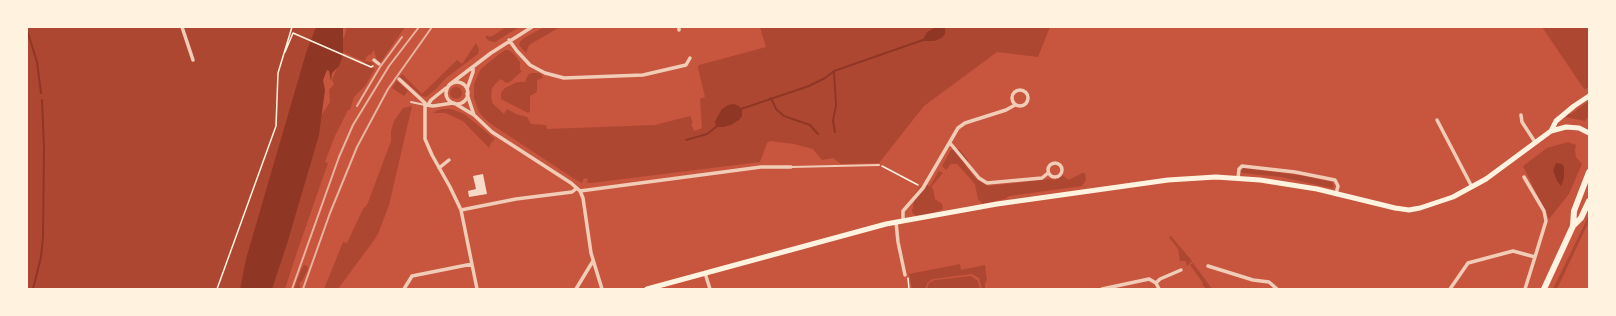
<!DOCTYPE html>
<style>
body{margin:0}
#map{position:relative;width:1616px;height:316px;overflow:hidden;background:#c8553d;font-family:Manrope,sans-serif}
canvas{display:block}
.frame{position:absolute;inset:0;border:28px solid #fff3e0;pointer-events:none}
</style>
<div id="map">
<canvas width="1616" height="316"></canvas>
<div class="frame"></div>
</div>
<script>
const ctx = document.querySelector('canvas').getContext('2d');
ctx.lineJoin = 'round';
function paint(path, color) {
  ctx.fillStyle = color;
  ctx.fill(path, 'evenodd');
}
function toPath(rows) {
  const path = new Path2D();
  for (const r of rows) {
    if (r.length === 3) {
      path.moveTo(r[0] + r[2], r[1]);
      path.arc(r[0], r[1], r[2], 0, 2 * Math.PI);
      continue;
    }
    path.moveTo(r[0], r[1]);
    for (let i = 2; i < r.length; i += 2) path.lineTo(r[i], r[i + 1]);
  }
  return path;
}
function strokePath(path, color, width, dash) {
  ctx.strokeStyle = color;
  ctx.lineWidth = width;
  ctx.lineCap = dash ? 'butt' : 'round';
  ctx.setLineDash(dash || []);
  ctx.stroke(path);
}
paint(toPath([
 [27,27,318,27,281,142,256,228,249,289,27,289],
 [347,27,405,27,380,63,377,61,374,50,371,54,367,56,365,61,374,63,372,68,375,69,365,86,354,97,350,110,348,110,334,138,325,162,328,163,296,255,285,289,268,289,319,119,330,102,329,90,334,84,332,80,338,65,343,55,364,64,365,62,343,52,341,49,340,44,345,35],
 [506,27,519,27,495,42,489,41,485,37,488,35,489,37,494,35],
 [544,27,560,27,529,45,526,53,519,45,520,42,524,38],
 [760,27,1050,27,1038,57,997,52,924,106,879,163,841,164,833,158,822,160,813,149,794,144,770,141,767,143,760,162,591,183,587,183,588,179,584,178,582,183,573,178,491,124,484,118,479,112,474,98,474,84,480,70,498,55,505,50,508,50,513,53,520,62,520,70,522,71,510,82,506,83,501,79,496,83,492,88,491,97,493,104,504,114,507,109,516,114,527,117,531,124,546,125,547,129,655,125,690,116,693,123,691,124,694,131,702,128,700,99,705,97,698,68,699,65,766,47],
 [1542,27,1589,27,1589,88,1584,89],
 [476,43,479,49,478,54,446,78,436,89,426,97,422,96,400,77,402,74,422,94,457,60,462,64],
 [531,73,538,73,541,74,543,78,537,80,537,92,530,96,530,111,528,113,501,99,501,93,505,88,517,82,525,82,528,75],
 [397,81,408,91,404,96,392,88],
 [456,93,6],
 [1589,101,1589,116,1585,121,1566,117,1567,114,1571,114],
 [412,106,389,205,378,234,372,243,338,289,324,289,343,242,347,243,363,209,367,205,391,141,391,131,394,121,403,108],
 [443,109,451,109,464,114,495,139,491,143,489,148,463,121,445,113,433,113,438,110],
 [1568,142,1576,145,1575,150,1576,157,1582,164,1569,194,1549,219,1523,166,1547,148],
 [959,149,968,160,966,166,976,179,989,186,1050,179,1055,180,1062,175,1069,180,1082,173,1085,173,1086,180,1082,186,1009,196,1005,199,983,204,978,199,975,184,957,164,951,164,946,170,942,166,951,150],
 [1244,168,1305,176,1332,182,1334,187,1331,188,1281,177,1242,173,1241,171],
 [939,171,943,173,931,187,933,189,935,199,942,204,943,209,922,219,915,215,912,212,914,202,913,196,920,187,927,185,930,186],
 [1589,215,1589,221,1557,289,1553,289],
 [1171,236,1192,261,1187,266,1186,261,1180,261,1178,249,1169,237],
 [1193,263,1207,282,1212,289,1206,289,1202,284,1203,283,1190,265],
 [960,264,961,270,985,265,987,280,985,283,985,289,982,289,979,278,972,274,933,279,928,282,925,289,912,289,909,274],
 [304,265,307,266,308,269,302,281,299,283,301,289,294,289,302,268],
 [971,276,978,281,980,289,927,289,929,283,935,280]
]), '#ae4732');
paint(toPath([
 [316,27,343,27,343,55,339,66,332,73,331,81,329,71,327,70,323,80,325,90,319,135,287,244,272,289,240,289,246,259,306,53],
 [936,27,945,28,945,34,942,38,934,41,922,41,927,32],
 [734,104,739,106,742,110,742,116,739,120,731,125,723,127,716,127,715,121,722,109,728,105],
 [1556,163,1562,164,1564,167,1564,178,1561,186,1557,181,1553,170]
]), '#8f3625');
strokePath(toPath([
 [27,30,37,62,41,93],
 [834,72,836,105,833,121,835,132],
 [771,98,776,109,784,116,810,125,818,134],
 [741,109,809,86,825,78,834,71,923,40],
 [686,140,707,134,716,127],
 [33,289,41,257,43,237,44,148,42,100]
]), '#8f3625', 2);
paint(toPath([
 [483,174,487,194,469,197,468,191,476,189,473,176]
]), '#f7dbc8');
strokePath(toPath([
 [285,52,293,33,371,67,373,66],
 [882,166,918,185],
 [908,278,909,289],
 [217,289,276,126,278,73,292,27]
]), '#fff3e0', 1.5);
strokePath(toPath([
 [411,102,425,105],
 [791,167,879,165]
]), '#f1ccb7', 2);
strokePath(toPath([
 [182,27,193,60],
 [679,27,679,30],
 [509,40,517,51,530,65,545,73,564,78,643,75,686,65,690,58],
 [374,60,379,64],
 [399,79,425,103,425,139,432,155,450,187,461,210,477,289],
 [457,93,11],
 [449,85,491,53,532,27],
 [467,89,473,72,473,68],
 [1020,98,8],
 [467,94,474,115],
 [454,103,474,115,492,132,571,183,580,191,583,198,591,253,602,289],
 [426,105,433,106,453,103],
 [428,105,431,100,446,88],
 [1521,115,1522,122,1535,142],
 [1437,120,1472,187],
 [950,143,979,178,987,183,1042,178,1048,173],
 [1055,170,7],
 [439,168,449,160],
 [1524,177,1544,211,1546,221,1535,257],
 [1238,178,1239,169,1242,166,1295,172,1335,180,1338,186,1336,194],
 [580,191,761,167,791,167],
 [461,210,516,199,572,192,577,188],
 [903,221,903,211,923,188,958,128,965,123,1006,110,1015,105],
 [896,222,898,242,905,275],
 [1208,266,1253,280,1269,282,1277,289],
 [705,273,710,289],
 [1156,283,1160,279,1181,270],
 [404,289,412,276,472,264],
 [576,289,593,261],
 [1102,289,1149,279,1156,283,1159,289],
 [1450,289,1468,263,1513,251,1535,257,1525,289]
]), '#f1ccb7', 3.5);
strokePath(toPath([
 [1551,131,1556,121,1574,106,1589,96],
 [647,289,886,224,997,204,1168,180,1216,177,1260,180,1317,189,1395,208,1409,210,1420,208,1453,197,1486,179,1551,131,1566,127,1579,128,1589,133]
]), '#fff3e0', 5);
strokePath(toPath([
 [1573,226,1581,218,1589,201],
 [1544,289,1573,226,1574,211,1589,172]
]), '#fff3e0', 6);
strokePath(toPath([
 [357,106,380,67,402,37],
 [292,289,339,157,353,125,389,66,419,27],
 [303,289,330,213,357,147,388,89,432,27]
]), '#e9b49f', 2);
</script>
